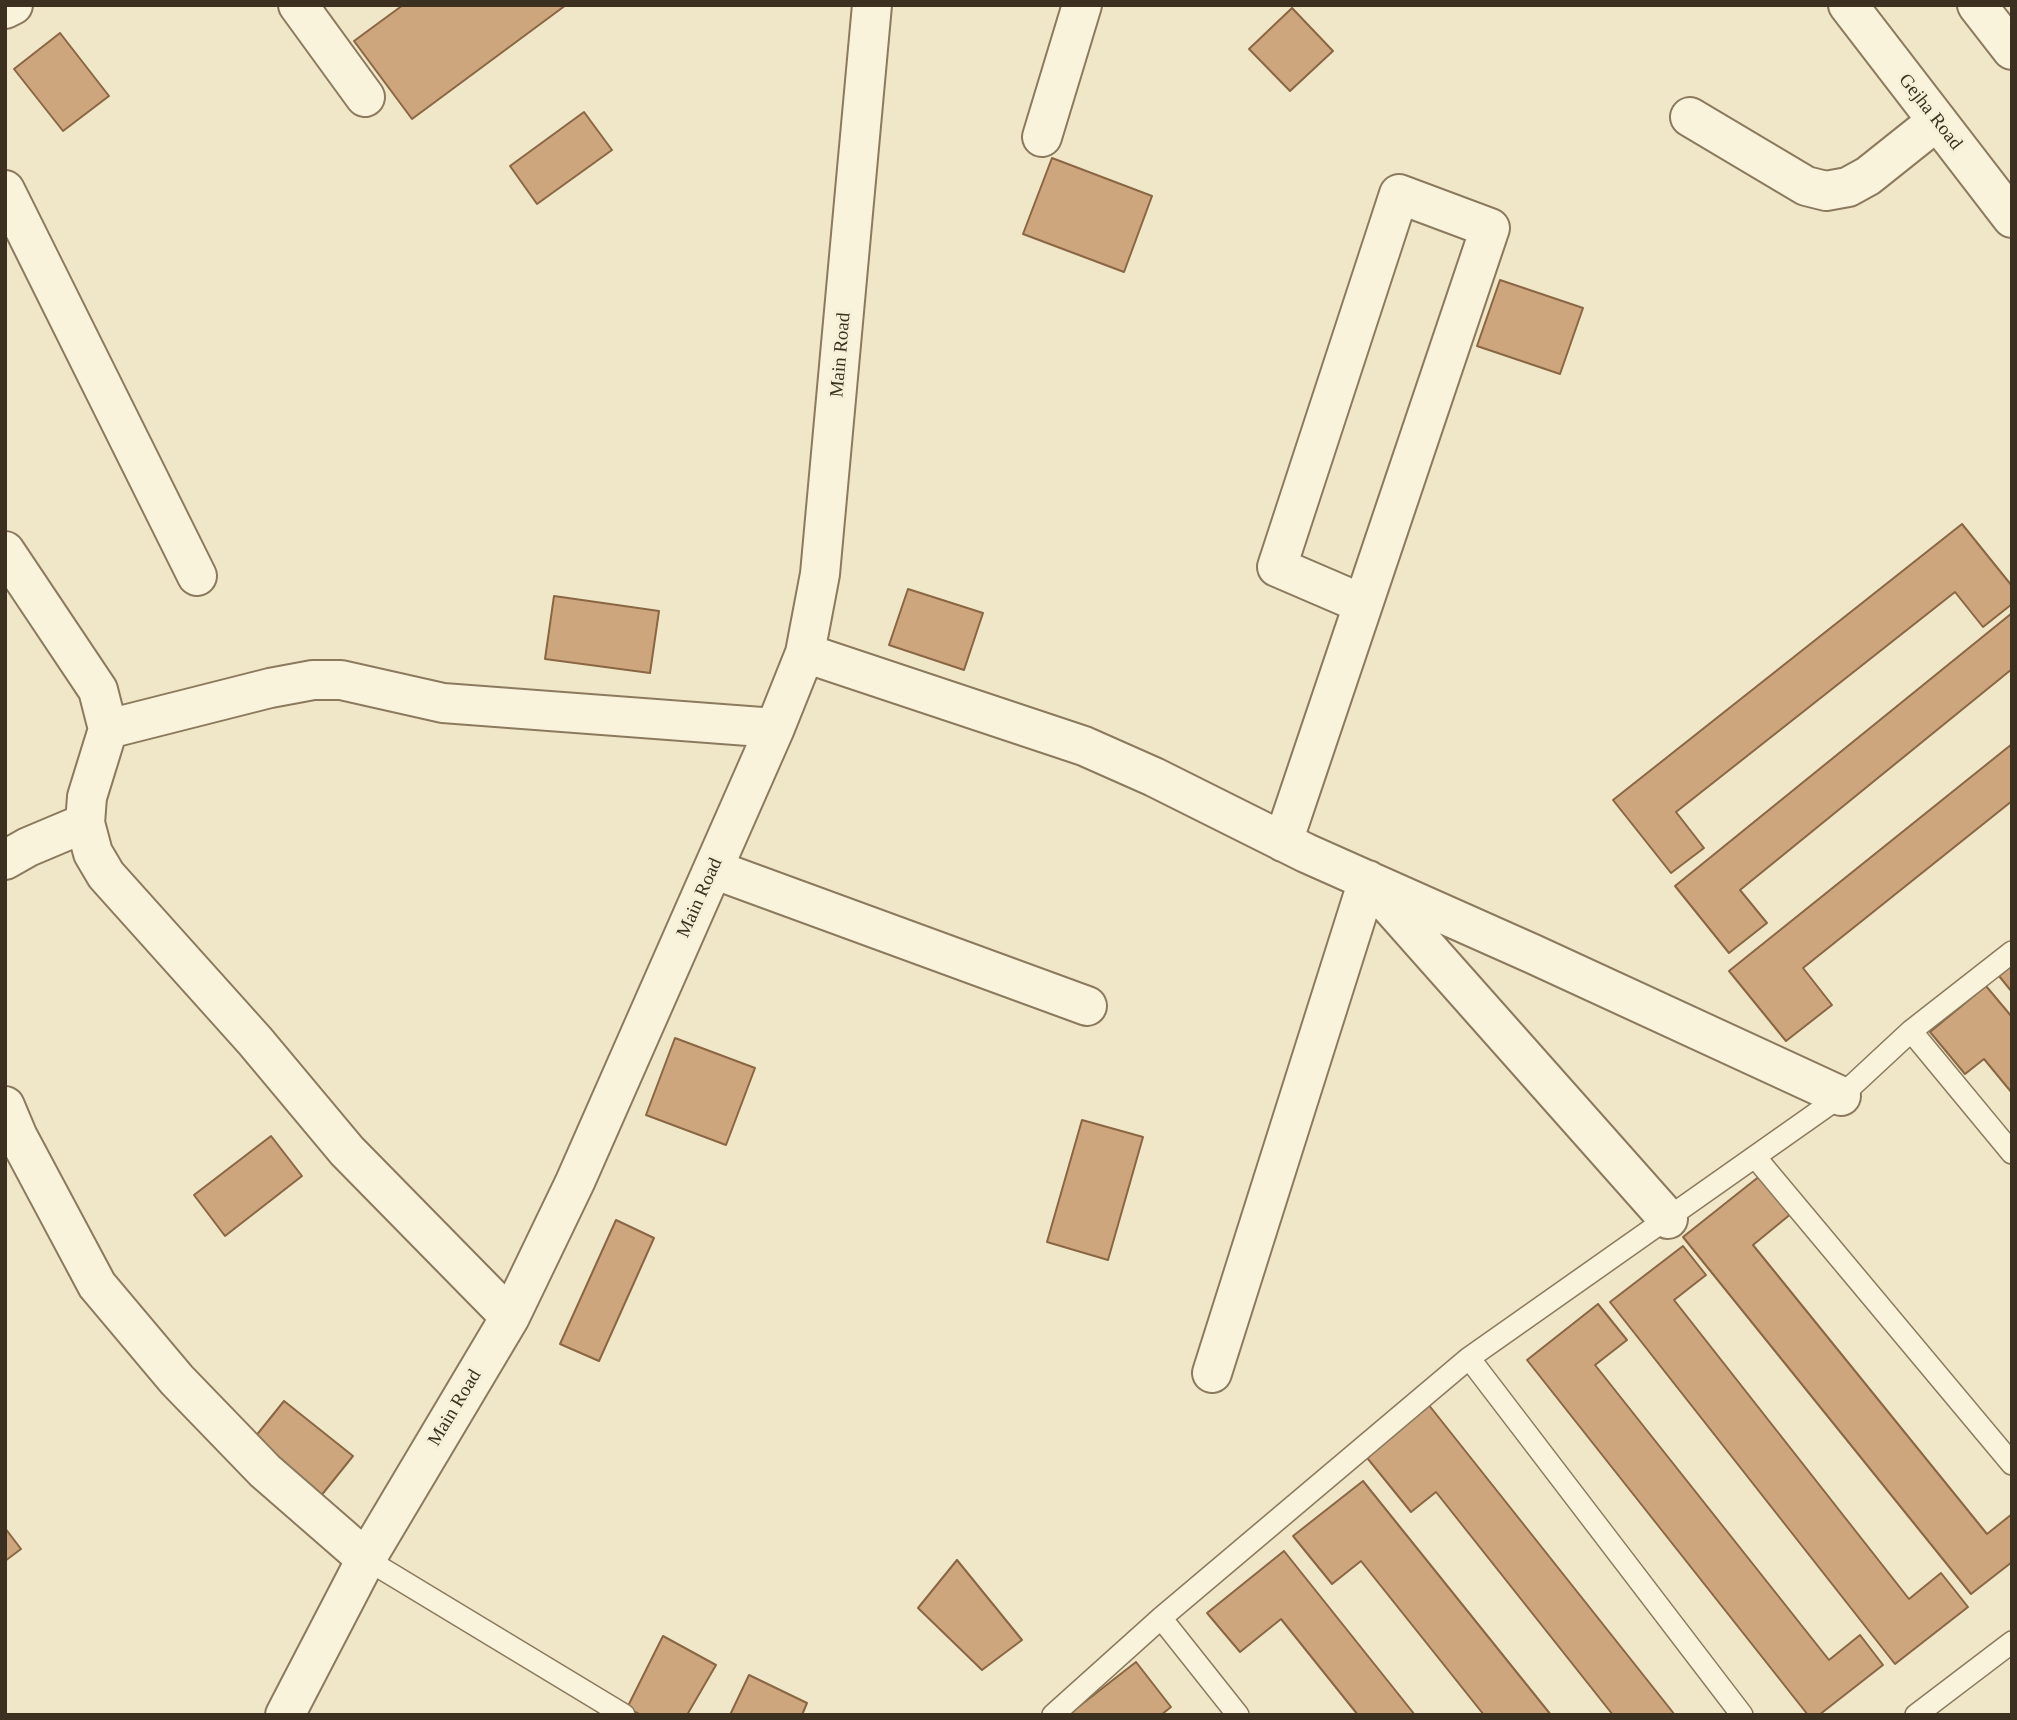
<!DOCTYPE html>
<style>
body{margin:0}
#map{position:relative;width:2017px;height:1720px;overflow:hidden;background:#efe7c8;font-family:Georgia,serif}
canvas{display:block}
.frame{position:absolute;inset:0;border:7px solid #3c3020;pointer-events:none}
</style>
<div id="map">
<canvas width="2017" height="1720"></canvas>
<div class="frame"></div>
</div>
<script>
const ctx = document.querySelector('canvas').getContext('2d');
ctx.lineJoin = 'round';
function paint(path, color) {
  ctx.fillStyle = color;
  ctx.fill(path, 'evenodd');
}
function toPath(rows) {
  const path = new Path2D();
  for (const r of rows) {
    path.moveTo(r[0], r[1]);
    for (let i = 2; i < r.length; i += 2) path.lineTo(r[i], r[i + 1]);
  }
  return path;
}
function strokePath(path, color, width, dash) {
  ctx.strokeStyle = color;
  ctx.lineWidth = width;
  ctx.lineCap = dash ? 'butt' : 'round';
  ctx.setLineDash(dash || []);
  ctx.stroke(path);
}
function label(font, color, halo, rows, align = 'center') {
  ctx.font = font + ' Georgia,serif';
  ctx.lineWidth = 6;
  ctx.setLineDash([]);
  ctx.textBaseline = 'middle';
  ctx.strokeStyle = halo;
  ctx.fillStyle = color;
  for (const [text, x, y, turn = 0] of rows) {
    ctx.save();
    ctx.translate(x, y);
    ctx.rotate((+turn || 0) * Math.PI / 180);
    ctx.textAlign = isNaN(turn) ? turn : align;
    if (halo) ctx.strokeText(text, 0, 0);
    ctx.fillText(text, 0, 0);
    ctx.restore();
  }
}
const building = toPath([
 [403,5,566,5,412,119,354,41,403,5],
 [1292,8,1333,51,1290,91,1249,49,1292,8],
 [60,33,109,96,63,131,14,69,60,33],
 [584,112,612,150,537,204,510,166,584,112],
 [1052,158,1152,196,1124,272,1023,234,1052,158],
 [1500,280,1583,308,1560,374,1477,346,1500,280],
 [1962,524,2012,586,2012,604,1983,627,1955,592,1676,812,1704,848,1671,873,1613,800,1962,524],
 [908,589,983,613,964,670,889,645,908,589],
 [554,596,659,611,650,673,545,659,554,596],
 [2012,613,2012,669,1740,890,1767,923,1729,953,1675,886,2012,613],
 [2012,744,2012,801,1803,968,1832,1005,1786,1041,1729,971,2012,744],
 [2012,965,2012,992,1999,976,2012,965],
 [1986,986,2012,1017,2012,1093,1984,1059,1965,1074,1930,1032,1986,986],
 [675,1038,755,1068,726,1145,646,1115,675,1038],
 [1082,1120,1143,1137,1108,1260,1047,1242,1082,1120],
 [271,1136,302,1176,225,1236,194,1195,271,1136],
 [1761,1175,1792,1213,1753,1245,1987,1534,2012,1514,2012,1562,1971,1594,1683,1237,1761,1175],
 [616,1220,654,1238,599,1361,560,1344,616,1220],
 [1683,1246,1706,1275,1674,1300,1909,1599,1941,1573,1968,1607,1895,1664,1610,1302,1683,1246],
 [1598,1304,1627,1340,1595,1365,1829,1660,1860,1635,1883,1665,1819,1715,1808,1715,1527,1360,1598,1304],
 [284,1401,353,1456,316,1502,247,1447,284,1401],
 [1428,1404,1675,1715,1613,1715,1436,1492,1411,1512,1364,1454,1428,1404],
 [1363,1481,1551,1715,1484,1715,1361,1561,1332,1584,1293,1536,1363,1481],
 [5,1528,21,1549,5,1561,5,1528],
 [1284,1551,1415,1715,1358,1715,1281,1619,1240,1652,1207,1613,1284,1551],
 [957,1560,1022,1640,982,1670,918,1608,957,1560],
 [663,1636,716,1665,687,1715,641,1715,627,1708,663,1636],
 [1136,1662,1171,1707,1161,1715,1068,1715,1136,1662],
 [749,1675,807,1703,802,1715,730,1715,749,1675]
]);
paint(building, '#cda67e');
strokePath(building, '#8a6643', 2);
const service = toPath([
 [1911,1031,2012,1153],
 [1756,1158,2012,1464],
 [1469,1358,1742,1715],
 [366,1559,624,1715],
 [1161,1618,1238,1715],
 [1053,1715,1161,1618,1469,1358,1841,1096,1911,1031,2012,952],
 [1916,1715,2012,1642]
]);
const minor = toPath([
 [298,5,365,97],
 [5,9,13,5],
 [1690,117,1806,186,1826,191,1848,187,1868,176,1937,121],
 [1042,137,1082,5],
 [5,190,197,576],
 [5,551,98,690,108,729,87,797,85,823,93,853,106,875,255,1041,347,1151,510,1317],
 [805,653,1084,746,1154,777,1306,853,1533,954,1841,1096],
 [108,729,270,688,313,680,341,680,443,703,775,728],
 [1283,842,1490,228,1399,194,1277,567,1363,604],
 [5,860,28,847,85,823],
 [713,869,1087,1006],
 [1376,890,1668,1219],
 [5,1106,18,1137,97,1285,177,1380,265,1471,366,1559],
 [1212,1373,1368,880],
 [285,1715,366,1559,510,1317,575,1182,775,728,805,653,820,574,872,5]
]);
const tertiary = toPath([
 [1848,5,2012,218],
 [1977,5,2012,50]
]);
strokePath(service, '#8b7a5d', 24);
strokePath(minor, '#8b7a5d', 42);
strokePath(tertiary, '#8b7a5d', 42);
strokePath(service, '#f9f3dc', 21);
strokePath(minor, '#f9f3dc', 38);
strokePath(tertiary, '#f9f3dc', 38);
label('19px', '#3c3020', '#f6f0d8', [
 ["Gejha Road",1930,112,52],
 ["Main Road",841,355,-85],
 ["Main Road",700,898,-66],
 ["Main Road",455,1408,-59]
]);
</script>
